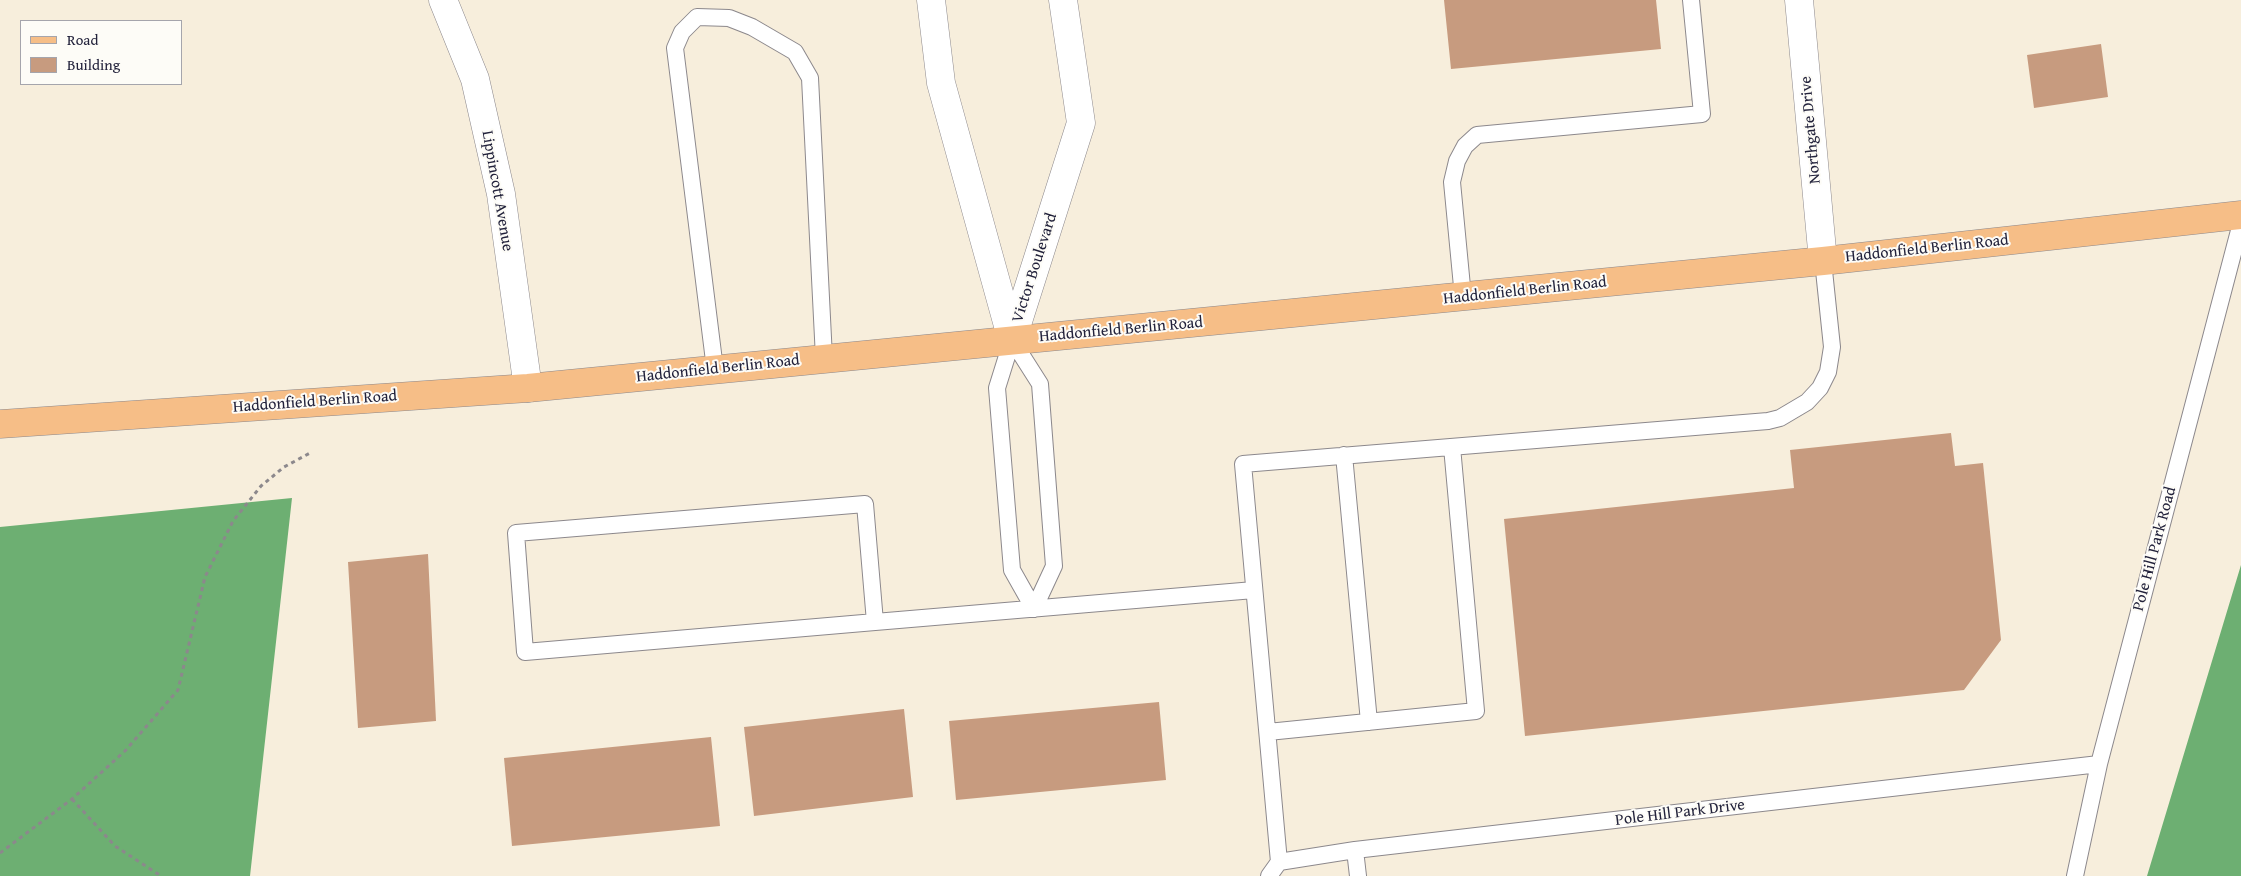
<!DOCTYPE html>
<style>
body{margin:0}
#map{position:relative;width:2241px;height:876px;overflow:hidden;background:#f7eedc;font-family:"Gentium Book Plus",serif}
canvas{display:block}
.legend{position:absolute;left:20px;top:20px;width:162px;height:65px;box-sizing:border-box;background:#fdfcf7;border:1px solid #a5a5ac;margin:0;padding:6px 9px;list-style:none;font-size:15px;color:#22223b}
.legend li{display:flex;align-items:center;gap:10px;height:25px}
.legend b{width:25px;border:1px solid #a5a5ac}
</style>
<div id="map">
<canvas width="2241" height="876"></canvas>
<ul class="legend">
<li><b style="height:6px;background:#f6be87"></b>Road</li>
<li><b style="height:14px;background:#c79b7f"></b>Building</li>
</ul>
</div>
<script>
const ctx = document.querySelector('canvas').getContext('2d');
ctx.lineJoin = 'round';
function paint(path, color) {
  ctx.fillStyle = color;
  ctx.fill(path, 'evenodd');
}
function toPath(rows) {
  const path = new Path2D();
  for (const r of rows) {
    path.moveTo(r[0], r[1]);
    for (let i = 2; i < r.length; i += 2) path.lineTo(r[i], r[i + 1]);
  }
  return path;
}
function strokePath(path, color, width, dash) {
  ctx.strokeStyle = color;
  ctx.lineWidth = width;
  ctx.lineCap = dash ? 'butt' : 'round';
  ctx.setLineDash(dash || []);
  ctx.stroke(path);
}
function label(font, color, halo, rows, align = 'center') {
  ctx.font = font + ' "Gentium Book Plus",serif';
  ctx.lineWidth = 4;
  ctx.setLineDash([]);
  ctx.textBaseline = 'middle';
  ctx.strokeStyle = halo;
  ctx.fillStyle = color;
  for (const [text, x, y, turn = 0] of rows) {
    ctx.save();
    ctx.translate(x, y);
    ctx.rotate((+turn || 0) * Math.PI / 180);
    ctx.textAlign = isNaN(turn) ? turn : align;
    if (halo) ctx.strokeText(text, 0, 0);
    ctx.fillText(text, 0, 0);
    ctx.restore();
  }
}
paint(toPath([
 [292,498,250,876,0,876,0,527],
 [2241,565,2241,876,2147,876]
]), '#6daf72');
paint(toPath([
 [1444,0,1656,0,1661,49,1451,69],
 [2101,44,2108,97,2034,108,2027,55],
 [1951,433,1955,466,1983,463,2001,640,1964,690,1525,736,1504,519,1794,488,1790,450],
 [428,554,436,721,358,728,348,562],
 [1159,702,1166,780,956,800,949,721],
 [904,709,913,797,754,816,744,727],
 [711,737,720,826,512,846,504,758]
]), '#c79b7f');
const service = toPath([
 [1463,297,1452,182,1457,161,1465,146,1477,135,1702,114,1691,0],
 [1012,340,1040,384,1054,566,1034,609],
 [1012,340,997,388,1012,570,1034,609],
 [715,369,675,48,682,32,697,17,729,18,752,27,795,52,810,78,824,358],
 [1344,455,1369,722],
 [875,622,525,652,516,533,865,504,875,622,1254,590],
 [1268,732,1476,711,1452,447],
 [1355,850,1358,876],
 [1279,862,1243,464,1768,421,1780,418,1807,402,1820,388,1828,372,1832,347,1823,261],
 [1269,876,1279,862,1355,850,2099,764],
 [2075,876,2099,764,2241,223]
]);
const minor = toPath([
 [443,0,475,79,501,194,528,388],
 [931,0,941,83,1012,340],
 [1799,0,1823,261],
 [1012,340,1081,123,1063,0]
]);
const primary = toPath([
 [0,424,528,388,1823,261,2241,215]
]);
strokePath(service, '#8c888c', 18);
strokePath(minor, '#8c888c', 29);
strokePath(primary, '#8c888c', 29);
strokePath(toPath([
 [72,799,115,846,161,876],
 [0,853,72,799,125,751,178,690,205,577,233,521,261,486,284,467,310,453]
]), '#8c888c', 3, [4, 4]);
strokePath(service, '#fff', 16);
strokePath(minor, '#fff', 28);
strokePath(primary, '#f6be87', 28);
label('16px', '#22223b', '#fdfcf7', [
 ["Northgate Drive",1811,130,-95],
 ["Lippincott Avenue",497,191,80],
 ["Haddonfield Berlin Road",1927,249,-6],
 ["Victor Boulevard",1035,268,-72],
 ["Haddonfield Berlin Road",1525,291,-6],
 ["Haddonfield Berlin Road",1121,330,-5],
 ["Haddonfield Berlin Road",718,369,-6],
 ["Haddonfield Berlin Road",315,402,-4],
 ["Pole Hill Park Road",2155,549,-75],
 ["Pole Hill Park Drive",1680,813,-7]
]);
</script>
